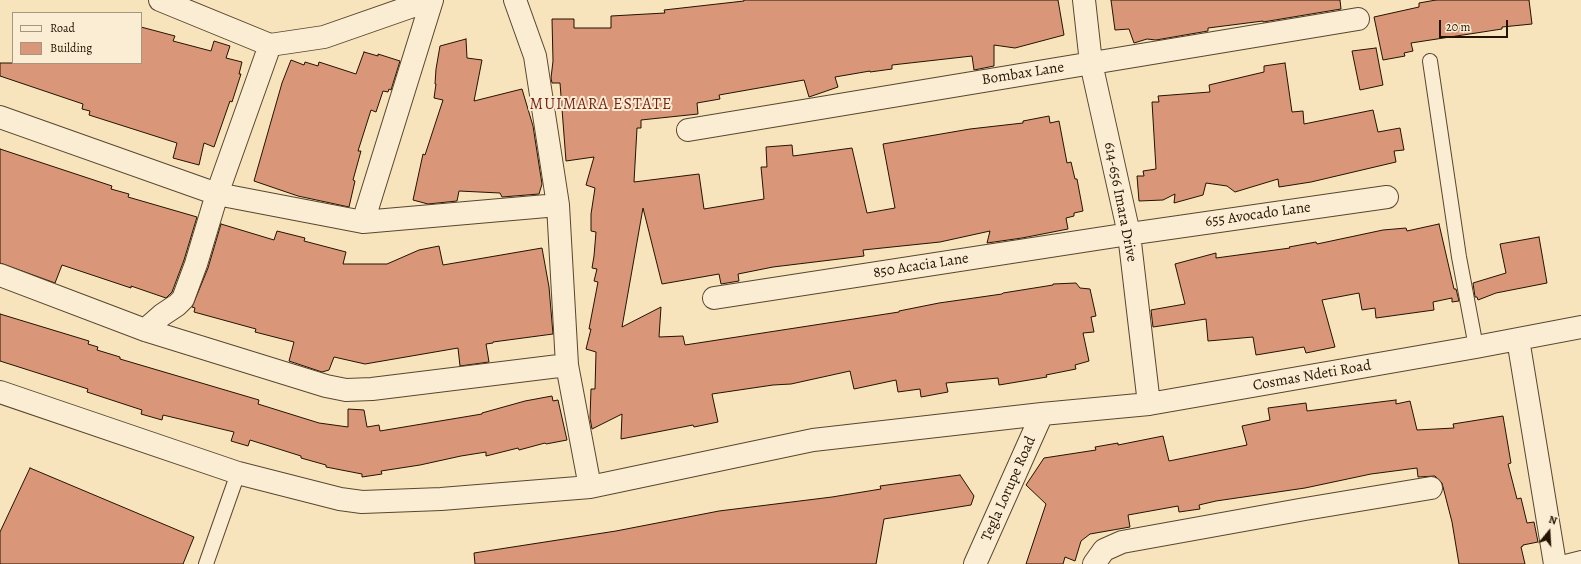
<!DOCTYPE html>
<style>
body{margin:0}
#map{position:relative;width:1581px;height:564px;overflow:hidden;background:#f7e4bc;font-family:Alegreya,serif}
canvas{display:block}
.legend{position:absolute;left:12px;top:12px;width:130px;height:52px;box-sizing:border-box;background:#faedd3;border:1px solid #a4967f;margin:0;padding:5px 7px;list-style:none;font-size:12px;color:#231300}
.legend li{display:flex;align-items:center;gap:8px;height:20px}
.legend b{width:20px;border:1px solid #a4967f}
.north{position:absolute;left:1529px;top:512px;width:40px;height:40px;-webkit-text-stroke:3px #faedd3;paint-order:stroke;rotate:18deg;font-size:11px;font-weight:700;line-height:16px;text-align:center;color:#231300}
.north::after{content:'';display:block;margin:auto;width:14px;height:18px;background:#231300;clip-path:polygon(50% 0,100% 100%,50% 72%,0 100%)}
.scale{position:absolute;left:1439px;top:20px;width:69px;height:18px;box-sizing:border-box;border:2px solid #231300;border-top:0;padding-left:5px;font-size:12px;line-height:14px;white-space:nowrap;color:#231300;-webkit-text-stroke:3px #faedd3;paint-order:stroke}
</style>
<div id="map">
<canvas width="1581" height="564"></canvas>
<ul class="legend">
<li><b style="height:5px;background:#faedd3"></b>Road</li>
<li><b style="height:11px;background:#d99679"></b>Building</li>
</ul>
<div class="north">N</div>
<div class="scale">20 m</div>
</div>
<script>
const ctx = document.querySelector('canvas').getContext('2d');
ctx.lineJoin = 'round';
function paint(path, color) {
  ctx.fillStyle = color;
  ctx.fill(path, 'evenodd');
}
function toPath(rows) {
  const path = new Path2D();
  for (const r of rows) {
    path.moveTo(r[0], r[1]);
    for (let i = 2; i < r.length; i += 2) path.lineTo(r[i], r[i + 1]);
  }
  return path;
}
function strokePath(path, color, width, dash) {
  ctx.strokeStyle = color;
  ctx.lineWidth = width;
  ctx.lineCap = dash ? 'butt' : 'round';
  ctx.setLineDash(dash || []);
  ctx.stroke(path);
}
function label(font, color, halo, rows, align = 'center') {
  ctx.font = font + ' Alegreya,serif';
  ctx.lineWidth = 4;
  ctx.setLineDash([]);
  ctx.textBaseline = 'middle';
  ctx.strokeStyle = halo;
  ctx.fillStyle = color;
  for (const [text, x, y, turn = 0] of rows) {
    ctx.save();
    ctx.translate(x, y);
    ctx.rotate((+turn || 0) * Math.PI / 180);
    ctx.textAlign = isNaN(turn) ? turn : align;
    if (halo) ctx.strokeText(text, 0, 0);
    ctx.fillText(text, 0, 0);
    ctx.restore();
  }
}
const building = toPath([
 [744,0,1058,0,1064,35,1015,48,994,45,994,66,974,70,972,56,892,65,892,69,870,72,870,71,835,77,838,87,809,97,804,80,719,95,720,99,697,103,698,114,641,120,641,128,637,128,634,182,699,174,704,209,764,199,761,167,767,167,766,147,792,145,793,156,852,148,867,213,895,208,883,144,970,129,1023,123,1023,121,1049,116,1050,123,1059,121,1067,163,1071,162,1075,179,1077,179,1083,211,1074,213,1074,216,1066,218,1068,229,1022,238,987,243,990,231,940,242,863,250,864,256,773,267,738,274,739,281,721,284,719,274,662,284,643,208,622,327,661,307,659,337,683,336,685,345,899,312,899,311,939,303,1002,294,1003,293,1053,285,1053,284,1076,283,1080,288,1090,289,1096,316,1091,317,1094,332,1083,333,1089,361,1075,365,1076,369,1046,375,1047,377,999,385,998,378,946,383,948,392,921,397,920,389,898,392,896,380,854,389,850,371,791,384,773,385,712,394,718,422,694,427,693,425,621,439,622,414,592,429,590,418,591,389,595,389,596,352,586,349,591,329,589,329,598,282,594,281,597,269,592,268,594,256,596,232,591,231,591,214,595,188,586,185,594,157,566,161,560,83,552,83,551,78,553,61,552,19,574,19,574,28,611,28,611,16,665,13,664,10,744,1,744,0],
 [1111,0,1340,0,1341,9,1263,22,1263,21,1208,28,1208,31,1156,40,1147,39,1134,43,1129,29,1115,30,1111,0],
 [1436,0,1529,0,1532,24,1502,27,1502,29,1411,43,1413,51,1404,53,1405,56,1383,60,1374,17,1419,7,1419,3,1436,0],
 [141,27,175,36,173,41,211,51,214,41,230,46,226,58,242,62,239,74,241,74,232,102,230,101,214,147,204,143,199,165,173,158,177,143,89,115,90,111,82,109,83,104,0,76,0,63,141,63,141,27],
 [466,39,467,58,482,60,474,101,522,89,533,126,542,184,539,194,502,197,500,193,459,191,457,201,428,204,413,200,423,154,425,155,443,100,434,98,436,84,435,84,436,69,440,46,466,39],
 [1376,48,1383,85,1360,90,1352,51,1376,48],
 [364,52,378,56,378,54,400,61,391,90,389,89,388,92,383,91,376,112,371,110,358,151,361,151,353,180,355,181,349,207,298,196,254,181,282,83,291,60,304,65,305,62,318,66,319,62,356,74,364,52],
 [1285,63,1292,112,1303,111,1304,124,1373,110,1378,132,1400,128,1404,150,1394,151,1396,162,1311,182,1279,187,1278,179,1235,192,1227,186,1206,183,1203,195,1174,203,1175,194,1163,200,1139,201,1137,176,1144,176,1143,171,1156,169,1152,102,1159,102,1158,96,1210,92,1209,85,1264,72,1264,66,1285,63],
 [0,149,112,186,111,189,129,194,128,197,197,217,184,260,172,292,166,298,131,286,131,288,62,265,55,283,0,263,0,149],
 [221,224,274,240,277,231,305,238,304,241,346,252,343,264,387,264,419,250,439,246,443,265,542,248,549,287,553,334,493,342,493,343,486,344,489,362,460,366,458,348,365,364,334,357,329,370,322,372,289,361,294,342,255,332,256,329,194,312,195,308,192,307,208,268,221,224],
 [1439,224,1454,289,1456,289,1459,301,1452,302,1452,298,1433,302,1434,310,1376,318,1375,308,1362,310,1359,293,1322,300,1335,347,1306,353,1304,347,1256,355,1253,337,1208,341,1206,319,1153,327,1151,310,1185,304,1175,264,1216,253,1216,258,1290,248,1289,247,1316,242,1317,244,1383,230,1406,228,1407,231,1439,224],
 [1539,237,1547,283,1496,293,1478,300,1477,297,1475,297,1473,283,1506,273,1500,244,1539,237],
 [0,314,89,341,88,344,98,347,97,350,120,357,120,359,259,400,258,404,319,423,348,427,348,409,364,410,367,427,379,425,380,431,482,414,482,413,525,401,552,396,553,401,558,400,567,440,546,444,545,443,519,450,518,448,486,456,486,452,461,456,420,465,381,471,382,474,362,477,362,474,326,467,326,465,301,458,301,456,250,440,248,446,231,441,234,432,163,415,162,420,141,414,142,410,87,392,88,389,0,361,0,314],
 [1396,400,1396,404,1410,401,1417,430,1454,428,1453,424,1503,416,1511,463,1508,464,1517,499,1521,498,1527,523,1534,522,1538,542,1523,545,1523,546,1521,547,1525,564,1459,564,1452,522,1442,483,1435,476,1418,477,1417,468,1371,474,1305,488,1216,501,1199,505,1200,509,1179,512,1178,506,1128,515,1130,527,1090,534,1081,541,1075,561,1065,557,1063,564,1026,564,1046,504,1026,485,1044,458,1096,450,1095,447,1118,443,1118,445,1163,436,1169,461,1247,445,1242,426,1270,420,1268,408,1306,403,1307,411,1396,400],
 [30,468,194,537,183,564,0,564,0,532,30,468],
 [960,475,974,496,971,505,884,519,876,564,475,564,474,553,616,531,719,511,832,497,881,489,880,486,960,475]
]);
paint(building, '#d99679');
strokePath(building, '#231300', 1);
const service = toPath([
 [1430,61,1459,257,1476,347],
 [206,564,238,473],
 [1557,564,1581,558]
]);
const minor = toPath([
 [160,0,270,45,324,37,430,0],
 [515,0,535,56,558,205,567,365,590,487],
 [1084,0,1091,63,1129,234,1149,404],
 [0,117,217,194,363,222,558,205],
 [688,130,1358,19],
 [363,222,432,0],
 [0,275,145,330,326,386,346,390,372,389,567,365],
 [714,298,1129,234,1387,197],
 [145,330,162,315,177,305,183,299,196,264,217,194,270,45],
 [1518,339,1555,564],
 [0,392,238,473,340,499,362,502,441,499,590,487,813,440,1042,414,1149,404,1476,347,1581,327],
 [975,564,1042,414],
 [1094,564,1104,550,1122,542,1305,509,1431,488]
]);
strokePath(service, '#58472f', 16);
strokePath(minor, '#58472f', 24);
strokePath(service, '#faedd3', 14);
strokePath(minor, '#faedd3', 22);
label('15px', '#231300', '#faedd3', [
 ["Bombax Lane",1023,74,-9],
 ["614-656 Imara Drive",1120,202,79],
 ["655 Avocado Lane",1258,215,-8],
 ["850 Acacia Lane",921,266,-9],
 ["Cosmas Ndeti Road",1312,376,-10],
 ["Tegla Lorupe Road",1009,489,-66]
]);
ctx.letterSpacing = '1px';
label('16px', '#7a1f14', '#faedd3', [
 ["MUIMARA ESTATE",601,105]
]);
ctx.letterSpacing = '0px';
</script>
